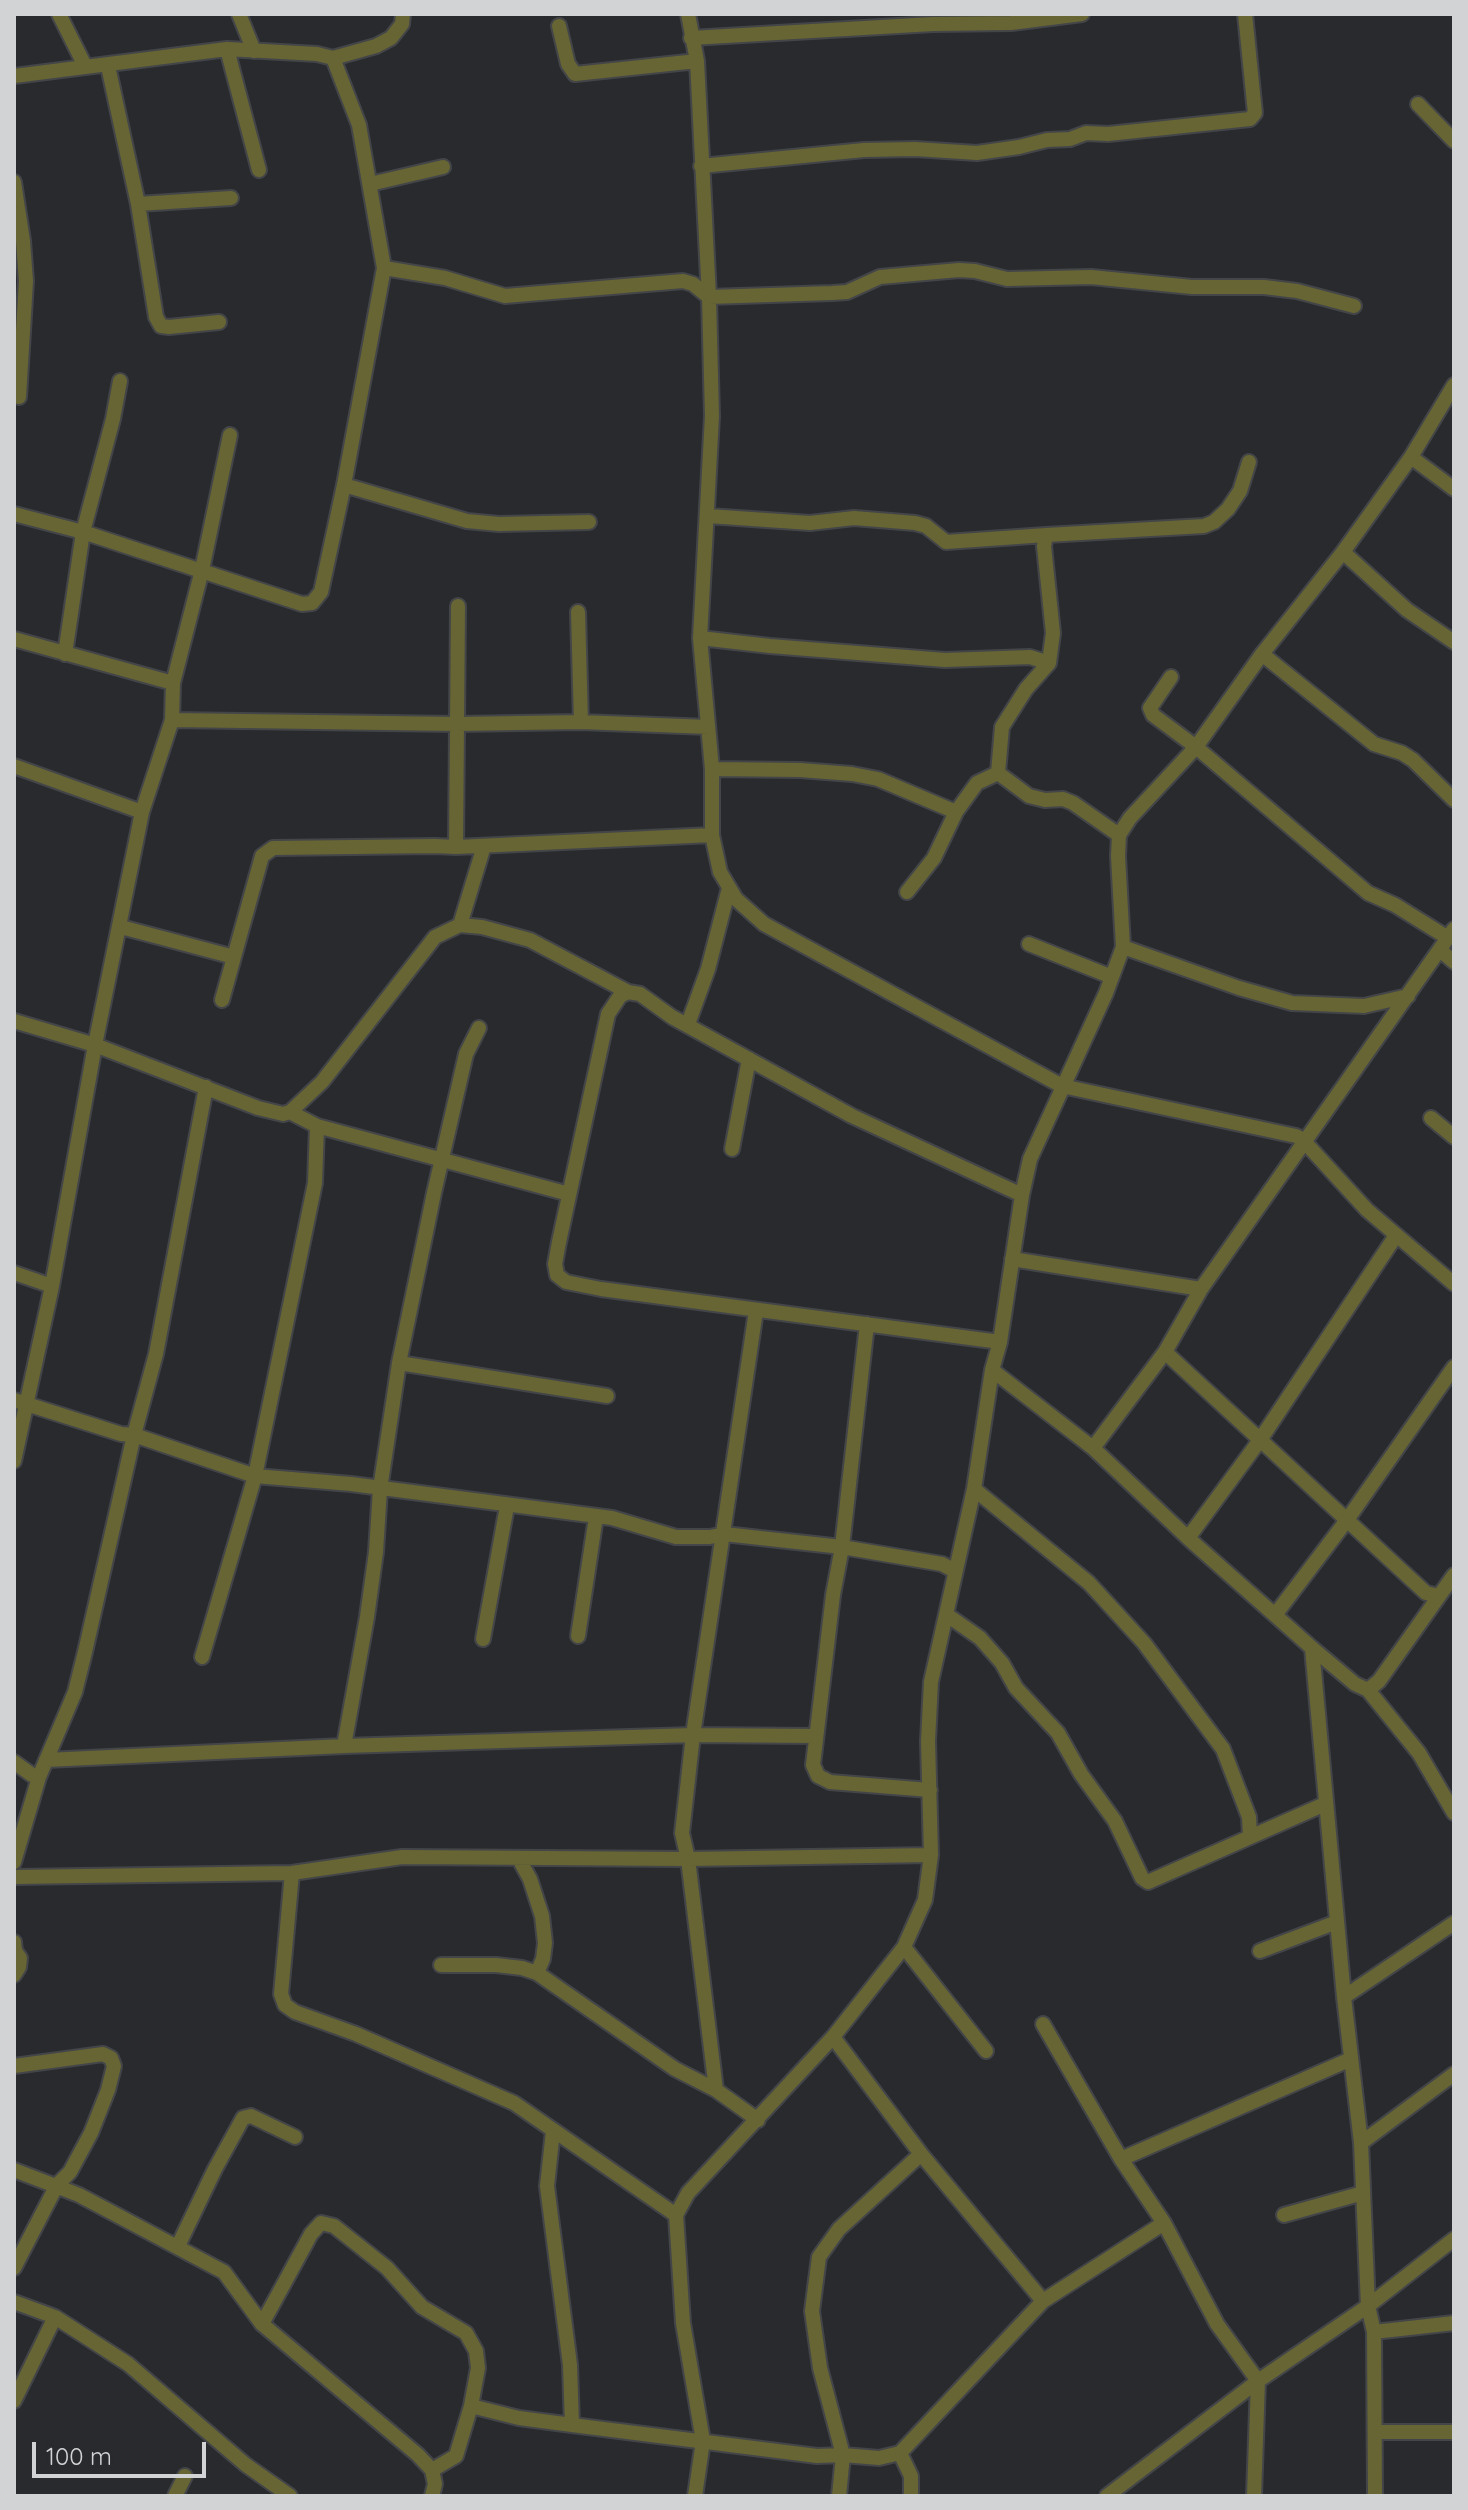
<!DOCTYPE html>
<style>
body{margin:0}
#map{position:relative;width:1468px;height:2510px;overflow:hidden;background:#282a2d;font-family:Quicksand,sans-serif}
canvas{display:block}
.frame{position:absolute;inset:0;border:16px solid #d1d3d5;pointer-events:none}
.scale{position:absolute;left:32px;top:2442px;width:174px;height:36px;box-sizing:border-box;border:4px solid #d1d3d5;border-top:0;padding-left:10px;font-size:24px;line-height:28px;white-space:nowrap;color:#d1d3d5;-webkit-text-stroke:6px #282a2d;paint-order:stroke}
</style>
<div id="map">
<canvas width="1468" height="2510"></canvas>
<div class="frame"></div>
<div class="scale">100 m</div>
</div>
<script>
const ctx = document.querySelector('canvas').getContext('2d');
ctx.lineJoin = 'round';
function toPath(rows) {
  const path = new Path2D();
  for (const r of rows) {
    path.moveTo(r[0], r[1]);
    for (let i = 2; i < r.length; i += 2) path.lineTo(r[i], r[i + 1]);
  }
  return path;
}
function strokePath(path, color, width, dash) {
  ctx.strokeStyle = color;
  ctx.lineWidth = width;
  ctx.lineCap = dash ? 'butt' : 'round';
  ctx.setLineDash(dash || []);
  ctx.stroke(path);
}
const minor = toPath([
 [59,14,85,66],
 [239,14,254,51],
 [688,14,697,61,709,297,712,416,700,638,712,769,712,835,720,872,736,899,764,924,1062,1086,1296,1136,1302,1139,1367,1210,1454,1284],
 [559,26,568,64,575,74,697,61],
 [691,38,933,24,1011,23,1082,14],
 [227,49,259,170],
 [108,66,138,204,156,317,161,326,169,327,219,322],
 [14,76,227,49,317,54,333,58,376,46,391,38,402,24,403,14],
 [1418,104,1454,141],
 [701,166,864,150,915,149,977,153,1019,147,1047,140,1070,139,1086,133,1108,134,1250,119,1255,113,1245,14],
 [14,182,23,241,26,281,19,397],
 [370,184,443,167],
 [138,204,231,198],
 [384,268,445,278,505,296,683,281,693,284,709,297,832,293,847,292,880,277,959,270,975,271,1007,279,1091,277,1192,287,1264,287,1297,291,1354,306],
 [1411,457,1454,489],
 [344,485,467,521,499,524,589,522],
 [14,514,83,532,302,604,312,603,321,592,344,485,384,268,359,125,333,58],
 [708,516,810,523,854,518,915,523,926,526,946,542,1046,535,1044,546,1053,633,1049,663,1026,689,1002,727,998,773,1029,796,1045,800,1063,799,1073,803,1119,835],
 [1046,535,1204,526,1214,522,1228,509,1240,491,1249,462],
 [1343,552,1407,610,1454,642],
 [578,612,581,722],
 [700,638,770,646,945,660,1030,657,1049,663],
 [14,639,173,683],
 [65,654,83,532,113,419,120,381],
 [1262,654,1374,744,1402,753,1413,760,1454,800],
 [1171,677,1150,708,1153,715,1196,747,1368,893,1395,905,1448,938],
 [172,720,457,724,581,722,708,727],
 [14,766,142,812],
 [712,769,800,770,852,774,878,779,956,812],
 [456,847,458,606],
 [907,892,934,858,956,812,977,783,998,773],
 [460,925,484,846],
 [121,927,234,957,222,1000],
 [1029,944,1112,977],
 [1123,947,1239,988,1292,1003,1364,1006,1408,996],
 [1440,950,1454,962],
 [234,957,262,856,273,848,435,846,456,847,712,835],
 [628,992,620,996,608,1014,559,1242,555,1264,557,1275,566,1282,601,1289,1000,1342],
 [14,1021,95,1045,258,1108,283,1114,290,1112,317,1126,569,1194],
 [688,1024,708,969,729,888],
 [290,1112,322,1082,435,937,460,925,482,927,530,940,628,992,640,994,672,1017,852,1116,1022,1195],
 [1431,1118,1454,1137],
 [732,1149,749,1059],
 [1012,1259,1201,1289],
 [14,1273,52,1286],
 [867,1324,842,1547,833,1595,813,1765,818,1776,830,1782,930,1790],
 [1165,1352,1426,1593,1439,1596],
 [399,1363,607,1396],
 [992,1370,1093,1448,1188,1538,1312,1648,1355,1684,1368,1690,1379,1681,1454,1575],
 [14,1400,121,1434,134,1435,255,1476,351,1484,612,1518,676,1537,710,1537,724,1534,842,1547,942,1564,955,1571],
 [1093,1448,1165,1352,1201,1289,1454,929],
 [14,1461,52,1286,95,1045,142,812,172,720,173,683,202,570,230,435],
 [974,1489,1089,1583,1144,1643,1223,1749,1249,1817,1250,1835],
 [1188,1538,1260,1440,1395,1237],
 [947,1615,980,1638,1002,1663,1016,1688,1058,1733,1081,1774,1115,1821,1142,1878,1148,1882,1325,1804],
 [1275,1615,1347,1520,1454,1367],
 [578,1636,596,1517],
 [483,1639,507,1506],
 [1312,1648,1344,1997,1361,2143,1368,2306,1374,2332,1375,2496],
 [202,1657,255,1476,315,1183,317,1126],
 [1368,1690,1419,1753,1454,1813],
 [344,1746,367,1617,376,1552,380,1489,399,1363,434,1193,466,1054,479,1028],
 [46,1760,344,1746,693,1735,816,1736],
 [14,1762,32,1775,39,1777],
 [519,1859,530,1879,542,1916,545,1943,543,1959,537,1973],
 [14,1862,39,1777,75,1692,85,1652,134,1435,156,1354,206,1087],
 [292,1873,281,1994,285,2005,295,2012,356,2034,514,2103,676,2215],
 [14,1877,292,1873,402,1857,688,1859,931,1855],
 [14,1942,15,1951,20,1958,19,1967,14,1975],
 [904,1947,986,2051],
 [1260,1951,1337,1922],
 [441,1965,496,1965,522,1968,537,1973,675,2069,716,2090,758,2120],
 [1344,1997,1454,1923],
 [1043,2024,1121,2159,1164,2223,1217,2324,1258,2381,1254,2496],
 [833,2037,921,2154,1043,2301],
 [14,2066,103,2054,111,2058,114,2066,108,2090,91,2133,70,2172,57,2185,14,2268],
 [716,2090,688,1859,682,1833,693,1735,756,1311],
 [553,2131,547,2186,570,2365,572,2425],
 [1361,2143,1454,2074],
 [1121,2159,1351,2059],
 [14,2170,79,2195,224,2272,262,2324,418,2455,432,2470,435,2484,432,2496],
 [1284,2215,1363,2193],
 [178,2246,215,2169,243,2118,251,2116,295,2137],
 [14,2302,55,2317,128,2364,246,2465,290,2496],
 [262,2324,311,2234,321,2223,334,2226,387,2268,422,2307,466,2333,476,2351,478,2368,471,2406],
 [1374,2332,1454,2323],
 [14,2401,55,2317],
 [1375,2432,1454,2432],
 [900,2453,1043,2301,1164,2223],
 [432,2470,456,2456,471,2406,519,2418,572,2425,817,2456,843,2455,820,2368,812,2311,819,2257,839,2229,921,2154],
 [175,2496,185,2476],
 [695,2496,703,2441,683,2323,676,2215,688,2193,833,2037,904,1947,925,1900,931,1855,928,1741,931,1682,974,1489,992,1370,1000,1342,1022,1195,1030,1159,1106,993,1123,947,1118,856,1119,835,1130,818,1196,747,1262,654,1343,552,1411,457,1454,385],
 [839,2496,843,2455,879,2458,900,2453,911,2476,911,2496],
 [1107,2496,1258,2381,1368,2306,1454,2239]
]);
strokePath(minor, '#434548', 18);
strokePath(minor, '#666533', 14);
</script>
